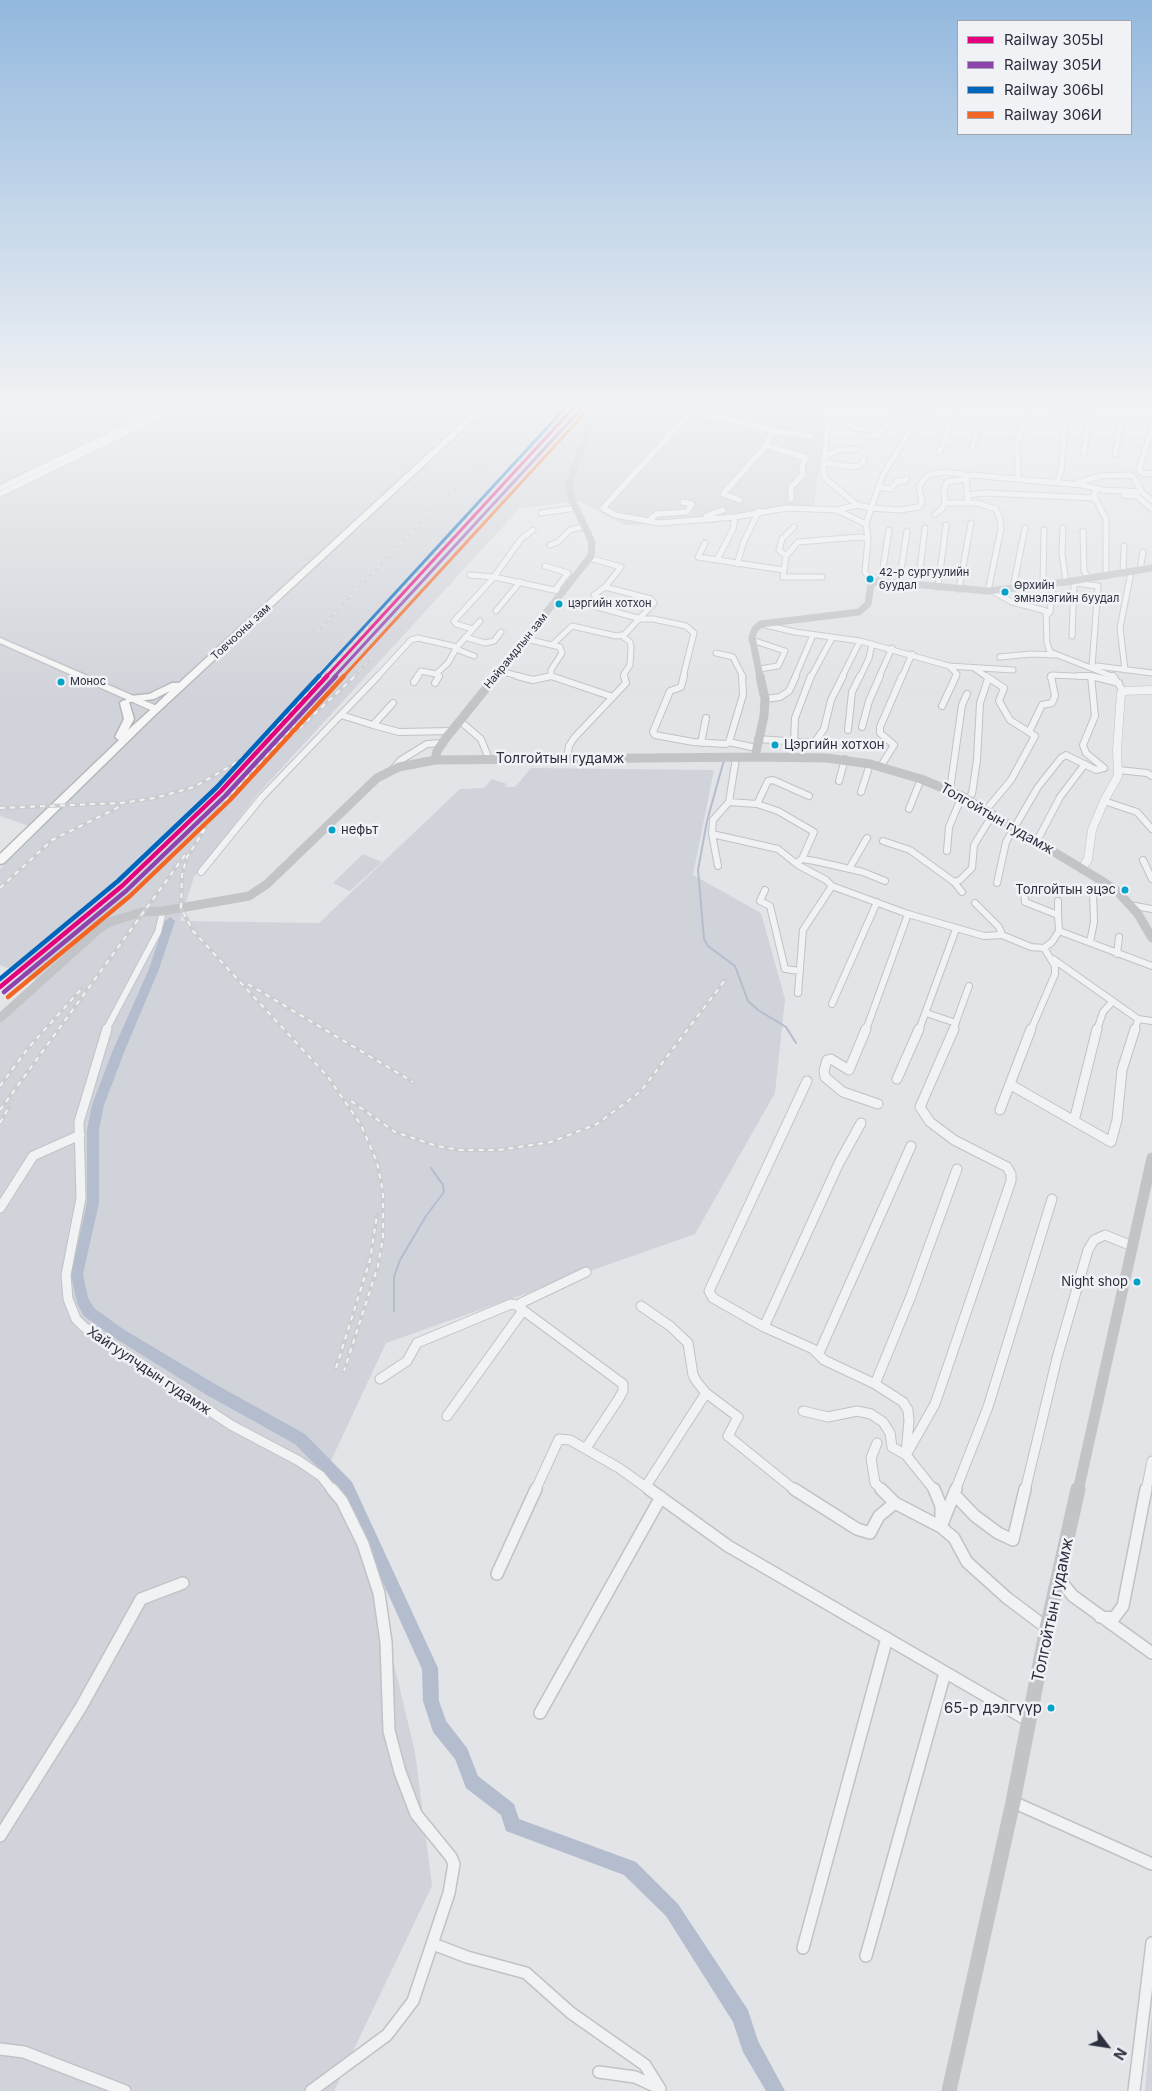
<!DOCTYPE html>
<meta charset="utf-8">
<style>
body{margin:0}
#map{position:relative;width:1152px;height:2091px;overflow:hidden;background:#e2e4e7;font-family:Inter,sans-serif}
canvas{display:block}
.legend{position:absolute;left:957px;top:20px;width:175px;height:115px;box-sizing:border-box;background:#f0f2f6;border:1px solid #a1a4ac;margin:0;padding:6px 9px;list-style:none;font-size:15px;color:#2b2f3e}
.legend li{display:flex;align-items:center;gap:10px;height:25px}
.legend b{width:25px;border:1px solid #a1a4ac}
.north{position:absolute;left:1082px;top:2021px;width:50px;height:50px;-webkit-text-stroke:4px #f0f2f6;paint-order:stroke;rotate:121deg;font-size:14px;font-weight:700;line-height:20px;text-align:center;color:#2b2f3e}
.north::after{content:'';display:block;margin:auto;width:18px;height:22px;background:#2b2f3e;clip-path:polygon(50% 0,100% 100%,50% 72%,0 100%)}
</style>
<div id="map">
<canvas width="1152" height="2091"></canvas>
<ul class="legend">
<li><b style="height:6px;background:#e5007d"></b>Railway 305Ы</li>
<li><b style="height:6px;background:#8e44ad"></b>Railway 305И</li>
<li><b style="height:6px;background:#0065bd"></b>Railway 306Ы</li>
<li><b style="height:6px;background:#f26522"></b>Railway 306И</li>
</ul>
<div class="north">N</div>
</div>
<script>
const ctx = document.querySelector('canvas').getContext('2d');
ctx.lineJoin = 'round';
function paint(path, color) {
  ctx.fillStyle = color;
  ctx.fill(path, 'evenodd');
}
function toPath(rows) {
  const path = new Path2D();
  for (const r of rows) {
    path.moveTo(r[0], r[1]);
    for (let i = 2; i < r.length; i += 2) path.lineTo(r[i], r[i + 1]);
  }
  return path;
}
function strokePath(path, color, width, dash) {
  ctx.strokeStyle = color;
  ctx.lineWidth = width;
  ctx.lineCap = dash ? 'butt' : 'round';
  ctx.setLineDash(dash || []);
  ctx.stroke(path);
}
function label(font, color, halo, rows, align = 'center') {
  ctx.font = font + ' Inter,sans-serif';
  ctx.lineWidth = 5;
  ctx.setLineDash([]);
  ctx.textBaseline = 'middle';
  ctx.strokeStyle = halo;
  ctx.fillStyle = color;
  for (const [text, x, y, turn = 0] of rows) {
    ctx.save();
    ctx.translate(x, y);
    ctx.rotate((+turn || 0) * Math.PI / 180);
    ctx.textAlign = isNaN(turn) ? turn : align;
    if (halo) ctx.strokeText(text, 0, 0);
    ctx.fillText(text, 0, 0);
    ctx.restore();
  }
}
paint(toPath([
 [0,406,815,406,825,422,814,506,763,512,714,523,624,525,580,501,520,508,257,795,194,877,180,921,319,923,460,789,484,788,492,779,507,784,505,787,515,787,531,768,714,770,693,875,761,913,785,999,775,1093,695,1234,386,1343,323,1478,350,1530,377,1593,415,1752,432,1886,334,2091,0,2091,0,1023,43,983,0,965,0,869,40,830,0,816],
 [363,854,382,862,350,891,333,883],
 [1152,2013,1152,2091,1145,2091]
]), '#d1d3da');
strokePath(toPath([
 [724,760,707,821,698,870,704,939,708,946,735,966,748,1001,758,1010,786,1027,796,1043],
 [394,1311,394,1277,400,1260,426,1216,444,1192,443,1185,431,1168]
]), '#b4bdce', 2);
paint(toPath([
 [170,917,175,921,159,969,125,1050,104,1105,99,1130,99,1203,83,1274,88,1298,94,1308,123,1329,215,1384,305,1434,352,1482,438,1668,439,1701,446,1721,467,1748,478,1776,514,1804,519,1819,636,1862,678,1904,748,2010,758,2041,785,2091,766,2091,743,2052,733,2022,666,1916,624,1875,506,1831,501,1815,466,1788,455,1759,433,1732,423,1701,422,1669,342,1492,295,1444,205,1394,113,1337,84,1316,77,1303,71,1274,87,1203,87,1130,92,1105,113,1050,149,969,165,921,170,917]
]), '#b4bdce');
const minorFar3 = toPath([
 [696,406,603,508,615,515,659,523,735,517,787,508,837,510,857,505,871,508,883,475,920,414,953,417,959,406],
 [817,406,828,421,823,471,825,478,857,505],
 [891,406,900,412],
 [1040,406,1121,422,1152,424],
 [690,412,733,420,773,431],
 [846,417,848,424,853,428,884,431],
 [981,420,986,407],
 [1152,427,1139,470,1142,473,1152,474],
 [869,436,878,436,900,412,920,414],
 [765,445,806,458,802,466,803,475,791,487,791,499],
 [939,453,953,417,956,416,981,420,972,448],
 [1084,453,1089,415],
 [1115,454,1121,422],
 [825,456,840,450,858,449],
 [823,466,828,463,852,467,861,465,864,459],
 [1015,479,1082,485,1103,490,1142,492],
 [1056,483,1061,472,1066,410],
 [1078,483,1100,476,1129,475,1133,476,1142,492,1152,501],
 [878,487,891,489,897,481,905,481,907,478],
 [0,488,149,416],
 [0,494,181,406],
 [967,495,986,493,1095,498,1094,494,1097,489],
 [1124,495,1137,496,1152,509],
 [1095,498,1106,519,1106,576],
 [740,500,723,494,763,449,773,431,810,436],
 [945,503,944,489,947,482,966,479],
 [837,510,866,524,868,539],
 [541,513,576,508],
 [935,514,942,509,945,503,968,503],
 [706,516,723,510],
 [649,520,657,514,687,512,692,504,683,502],
 [866,524,871,508,900,510,919,507,922,502,919,486,928,475,945,472,962,474,966,477],
 [1063,528,1062,554,1066,582],
 [533,530,521,539,494,577,563,592],
 [1083,531,1084,571,1089,579],
 [705,543,698,557,783,570],
 [550,545,558,542,570,530,585,526],
 [786,556,779,550,782,539,794,527],
 [589,558,621,567,605,587,594,595,607,601,602,608],
 [717,560,733,529,735,517],
 [737,564,744,541,759,511],
 [545,566,568,573,555,590],
 [1140,570,1143,552],
 [1123,573,1124,546],
 [470,575,494,577],
 [822,577,783,577,786,556,798,542,860,537,868,539,865,572,873,583],
 [881,581,889,530],
 [899,583,907,531],
 [918,585,925,528],
 [1043,585,1044,530],
 [938,587,946,525],
 [1013,588,1025,528],
 [959,589,971,523],
 [988,591,1001,529,1000,519,996,509,977,503,968,503,966,477,973,475,1015,479,1018,476,1017,443,1029,406],
 [992,591,1012,602,1046,611,1047,643,1050,652,1114,677],
 [590,605,641,619,653,619,686,626,694,633,683,677],
 [496,611,520,582],
 [1046,616,1050,612,1053,584],
 [761,624,795,632,860,641,949,666,1013,670],
 [472,629,456,624,454,621,494,577],
 [621,635,630,642,631,647,630,665,624,674,625,677],
 [1072,636,1074,583,1098,586,1092,667],
 [465,637,485,643,494,641,501,632],
 [526,639,560,647,562,653,551,670,551,676,554,677],
 [752,640,785,651,778,666,759,669],
 [552,645,572,626,616,636,624,635,654,603,651,599,605,587],
 [456,649,474,656],
 [716,653,733,657,743,677],
 [1000,657,1031,654,1055,655],
 [949,666,957,674,955,677],
 [1097,666,1152,673],
 [974,668,987,677],
 [1125,670,1120,628,1131,572],
 [500,671,522,677],
 [436,674,439,677],
 [377,677,411,640,418,638,457,647],
 [417,677,421,671,436,674,448,663,457,647,480,621],
 [547,677,551,676],
 [795,677,813,635],
 [811,677,832,638],
 [842,677,860,641],
 [860,677,869,658,872,644],
 [879,677,892,648],
 [902,677,912,654],
 [1050,677,1052,675,1095,677]
]);
const minorFar2 = toPath([
 [517,676,533,680,551,676],
 [551,676,613,697],
 [684,676,681,687,670,691,653,732,655,735,693,742,726,744,729,742,756,748],
 [986,676,1004,688,999,701,1010,720,1035,736,1011,780,986,810],
 [1079,676,1091,676,1119,683],
 [1113,676,1123,691],
 [414,682,418,676],
 [435,683,439,676],
 [765,699,780,697,789,691,796,676],
 [393,703,373,725,399,732,452,731],
 [942,706,956,676],
 [341,715,373,725],
 [460,721,481,739,489,759],
 [862,727,869,701,880,676],
 [848,730,852,692,860,676],
 [1029,732,1042,705,1052,703,1055,696,1051,676],
 [758,739,814,743,824,729,831,700,843,676],
 [729,742,743,695,742,676],
 [794,742,795,718,811,676],
 [701,743,706,718],
 [567,759,569,746,574,738,626,683,624,676],
 [881,766,894,745,880,733,880,727,902,676],
 [392,770,401,760,427,744,443,743],
 [1118,770,1147,773,1152,776],
 [839,781,845,759],
 [950,790,962,705,967,694],
 [861,792,870,764],
 [967,799,972,794,977,760,980,703,988,679],
 [1104,801,1137,812,1152,829],
 [729,802,736,758],
 [757,804,768,781,773,780,809,796],
 [909,809,921,779],
 [712,834,718,866],
 [883,841,910,850,954,882,962,892],
 [1037,841,1060,797,1085,764],
 [947,851,949,827,962,796],
 [802,859,814,832,778,811,757,804,729,802,713,820,712,834,778,849,798,865,826,880,832,886,908,914,984,936,1002,935,1031,947,1044,948,1052,942,1059,931,1152,966],
 [1143,860,1152,879],
 [798,862,802,859,815,861,863,872,885,881],
 [849,869,867,838],
 [201,872,262,797,378,676],
 [954,882,960,880,972,868,974,845,993,814],
 [997,883,1006,842,1038,787,1061,758,1066,755,1096,770,1104,768,1086,753,1083,745,1095,716,1091,676],
 [1024,888,1025,902,1058,915,1059,931],
 [765,890,760,901,770,906,785,969,800,971],
 [1058,901,1058,915],
 [975,903,999,927,1002,935],
 [1130,905,1152,909],
 [1090,942,1094,922,1093,891,1102,881],
 [1117,954,1119,937],
 [1053,959,1138,1019,1152,1021],
 [798,993,803,930,832,886],
 [832,1004,877,902],
 [926,1013,956,1023],
 [106,1030,158,932,163,911],
 [866,1030,908,914],
 [919,1030,956,929],
 [953,1030,969,986],
 [1031,1030,1055,974,1055,966,1044,948],
 [1097,1030,1103,1012,1112,1002],
 [1135,1030,1138,1019]
]);
const minorFar1 = toPath([
 [107,1029,79,1122,81,1198,66,1275,68,1299,76,1319,84,1327,231,1425,299,1461,321,1476,333,1491],
 [866,1029,849,1070,831,1059,827,1060,824,1071,825,1077,843,1092,878,1104],
 [897,1079,919,1029],
 [807,1081,709,1291,713,1298,764,1327,813,1349,824,1360,875,1384,903,1402,908,1410,909,1421,906,1453],
 [1011,1085,1111,1142,1117,1120,1122,1070,1135,1029],
 [1000,1110,1031,1029],
 [1074,1121,1097,1029],
 [0,1208,33,1156,80,1135],
 [641,1306,670,1326,688,1343,693,1375,697,1382,706,1393,738,1417,728,1436,796,1491],
 [764,1327,839,1163,861,1123],
 [819,1353,911,1146],
 [380,1379,407,1361,417,1343,511,1304,516,1305,623,1384,623,1391,618,1400,586,1448],
 [875,1384,911,1296,957,1169],
 [803,1411,828,1417,857,1411,871,1414,883,1422,890,1433,892,1447,906,1455,935,1491],
 [447,1416,522,1312,521,1303,586,1272],
 [877,1443,871,1458,875,1483,883,1491],
 [906,1455,935,1404,1011,1181,1011,1174,1007,1167,954,1140,930,1122,920,1107,954,1029],
 [646,1486,706,1393],
 [535,1491,559,1439,570,1440,619,1468,651,1491],
 [955,1491,988,1407,1052,1199],
 [1025,1491,1057,1358,1088,1250,1094,1240,1105,1235,1132,1246],
 [1146,1491,1152,1461]
]);
const minor = toPath([
 [649,1489,728,1546,1029,1721],
 [794,1489,857,1529,870,1533,879,1516,895,1503,941,1527,956,1489],
 [881,1489,895,1503],
 [934,1489,941,1506,941,1527,954,1538,967,1562,1007,1598,1047,1628],
 [954,1494,975,1516,998,1533,1013,1540,1025,1489],
 [497,1574,536,1489],
 [1059,1579,1073,1596,1152,1653],
 [1100,1617,1114,1618,1123,1606,1146,1489],
 [540,1713,661,1497],
 [1013,1802,1152,1864],
 [0,1836,81,1707,141,1599,183,1583],
 [433,1944,467,1957,526,1973,571,2013,645,2065,660,2089],
 [803,1948,887,1638],
 [866,1956,945,1673],
 [0,2049,24,2052,125,2091],
 [599,2072,635,2077,659,2088],
 [311,2091,387,2035,413,2001,449,1893,454,1864,451,1857,416,1814,400,1772,389,1731,386,1642,379,1593,363,1544,342,1501,332,1489],
 [1134,2091,1152,1943]
]);
const tertiary = toPath([
 [1082,869,1088,859,1092,830,1104,801,1118,776,1117,750,1121,693,1123,691,1152,690]
]);
const primary = toPath([
 [0,638,159,707,160,709,156,712,153,711,0,643,0,638]
]);
const trunk = toPath([
 [480,406,488,406,154,716,4,863,0,864,0,854,119,740,115,737,124,719,120,703,122,701,126,700,127,697,130,696,149,694,172,683,179,683,480,406],
 [170,691,148,712,128,730,134,719,129,702,154,699,170,691]
]);
strokePath(minorFar3, '#c1c2c5', 7);
strokePath(minorFar2, '#c1c2c5', 8);
strokePath(minorFar1, '#c1c2c5', 11);
strokePath(minor, '#c1c2c5', 14);
strokePath(tertiary, '#c1c2c5', 9);
strokePath(primary, '#bfc1c4', 3);
strokePath(trunk, '#b5b7bb', 3);
strokePath(minorFar3, '#f1f2f4', 5);
strokePath(minorFar2, '#f1f2f4', 6);
strokePath(minorFar1, '#f1f2f4', 9);
strokePath(minor, '#f1f2f4', 11);
strokePath(tertiary, '#f1f2f4', 8);
strokePath(toPath([
 [495,677,591,556,592,542,571,498,569,483,592,421,607,406],
 [760,677,752,637,755,629,761,624,859,612,868,604,871,584,878,581,988,591,1066,582,1152,568]
]), '#c3c4c8', 7);
strokePath(toPath([
 [755,757,764,716,765,699,760,676],
 [435,760,437,751,446,738,496,676],
 [0,1018,100,928,110,922,142,912,163,911,249,896,267,884,377,778,399,767,435,760,755,757,827,758,870,764,921,779,962,796,1102,881,1117,891,1138,914,1152,938]
]), '#c3c4c8', 9);
strokePath(toPath([
 [1078,1491,1152,1158]
]), '#c3c4c8', 11);
strokePath(toPath([
 [949,2091,1013,1802,1047,1628,1078,1489]
]), '#c3c4c8', 15);
paint(primary, '#f6f6f6');
paint(trunk, '#f6f6f6');
const railFar1 = toPath([
 [317,632,442,500,561,406],
 [322,677,571,406],
 [353,677,373,657]
]);
const rail = toPath([
 [292,735,355,676],
 [0,808,121,803,155,798,194,787,234,764,270,733,323,676],
 [205,829,187,857,182,875,181,908,193,931,328,1077,361,1125,377,1162,383,1192,383,1237,378,1266,344,1371],
 [201,833,221,806,295,725],
 [0,888,52,840,119,807],
 [248,984,413,1082],
 [0,1086,29,1047,84,986],
 [351,1101,395,1132,437,1146,459,1150,498,1150,551,1142,597,1124,641,1091,725,980],
 [0,1110,185,855],
 [0,1123,10,1105],
 [336,1368,370,1260,377,1215]
]);
strokePath(railFar1, '#cbccce', 2.5);
strokePath(rail, '#cbccce', 4);
strokePath(railFar1, '#f0f2f6', 1, [4]);
strokePath(rail, '#f0f2f6', 2, [5]);
strokePath(toPath([
 [326,677,575,406]
]), '#e5007d', 3);
strokePath(toPath([
 [0,987,122,886,221,791,327,676]
]), '#e5007d', 4.5);
strokePath(toPath([
 [334,677,580,410]
]), '#8e44ad', 3);
strokePath(toPath([
 [4,992,126,891,225,796,336,676]
]), '#8e44ad', 4.5);
strokePath(toPath([
 [318,677,567,406]
]), '#0065bd', 3);
strokePath(toPath([
 [0,979,118,881,217,787,319,676]
]), '#0065bd', 4.5);
strokePath(toPath([
 [343,677,584,414]
]), '#f26522', 3);
strokePath(toPath([
 [8,997,130,896,230,800,344,676]
]), '#f26522', 4.5);
const sky = ctx.createLinearGradient(0, 0, 0, 698);
sky.addColorStop(0, '#93b8de');
sky.addColorStop(0.58, '#f2f3f4');
sky.addColorStop(1, '#f2f3f400');
ctx.fillStyle = sky;
ctx.fillRect(0, 0, 1152, 698);
for (const [x, y, r, color] of [
 [870,579,4.5,"#02a3c7"],
 [1005,592,4.5,"#02a3c7"],
 [559,604,4.5,"#02a3c7"],
 [61,682,4.5,"#02a3c7"],
 [775,745,4.5,"#02a3c7"],
 [332,830,4.5,"#02a3c7"],
 [1125,890,4.5,"#02a3c7"],
 [1137,1282,4.5,"#02a3c7"],
 [1051,1708,4.5,"#02a3c7"]
]) {
  const dot = new Path2D();
  dot.arc(x, y, r, 0, 2 * Math.PI);
  ctx.fillStyle = color;
  ctx.fill(dot);
  strokePath(dot, '#f0f2f6', 2);
}
label('11px', '#2b2f3e', '#f0f2f6', [
 ["42-р сургуулийн",879,573],
 ["буудал",879,586],
 ["Өрхийн",1014,586],
 ["эмнэлэгийн буудал",1014,599],
 ["цэргийн хотхон",568,604],
 ["Монос",70,682]
], 'left');
label('11px', '#2b2f3e', '#f0f2f6', [
 ["Товчооны зам",241,632,-43],
 ["Найрамдлын зам",516,651,-51]
]);
label('13px', '#2b2f3e', '#f0f2f6', [
 ["Цэргийн хотхон",784,745],
 ["нефьт",341,830],
 ["Толгойтын эцэс",1116,890,"right"],
 ["Night shop",1128,1282,"right"]
], 'left');
label('14px', '#2b2f3e', '#f0f2f6', [
 ["Толгойтын гудамж",560,759],
 ["Толгойтын гудамж",997,819,30],
 ["Хайгуулчдын гудамж",149,1371,34]
]);
label('15px', '#2b2f3e', '#f0f2f6', [
 ["65-р дэлгүүр",1042,1708]
], 'right');
label('16px', '#2b2f3e', '#f0f2f6', [
 ["Толгойтын гудамж",1053,1610,-78]
]);
</script>
